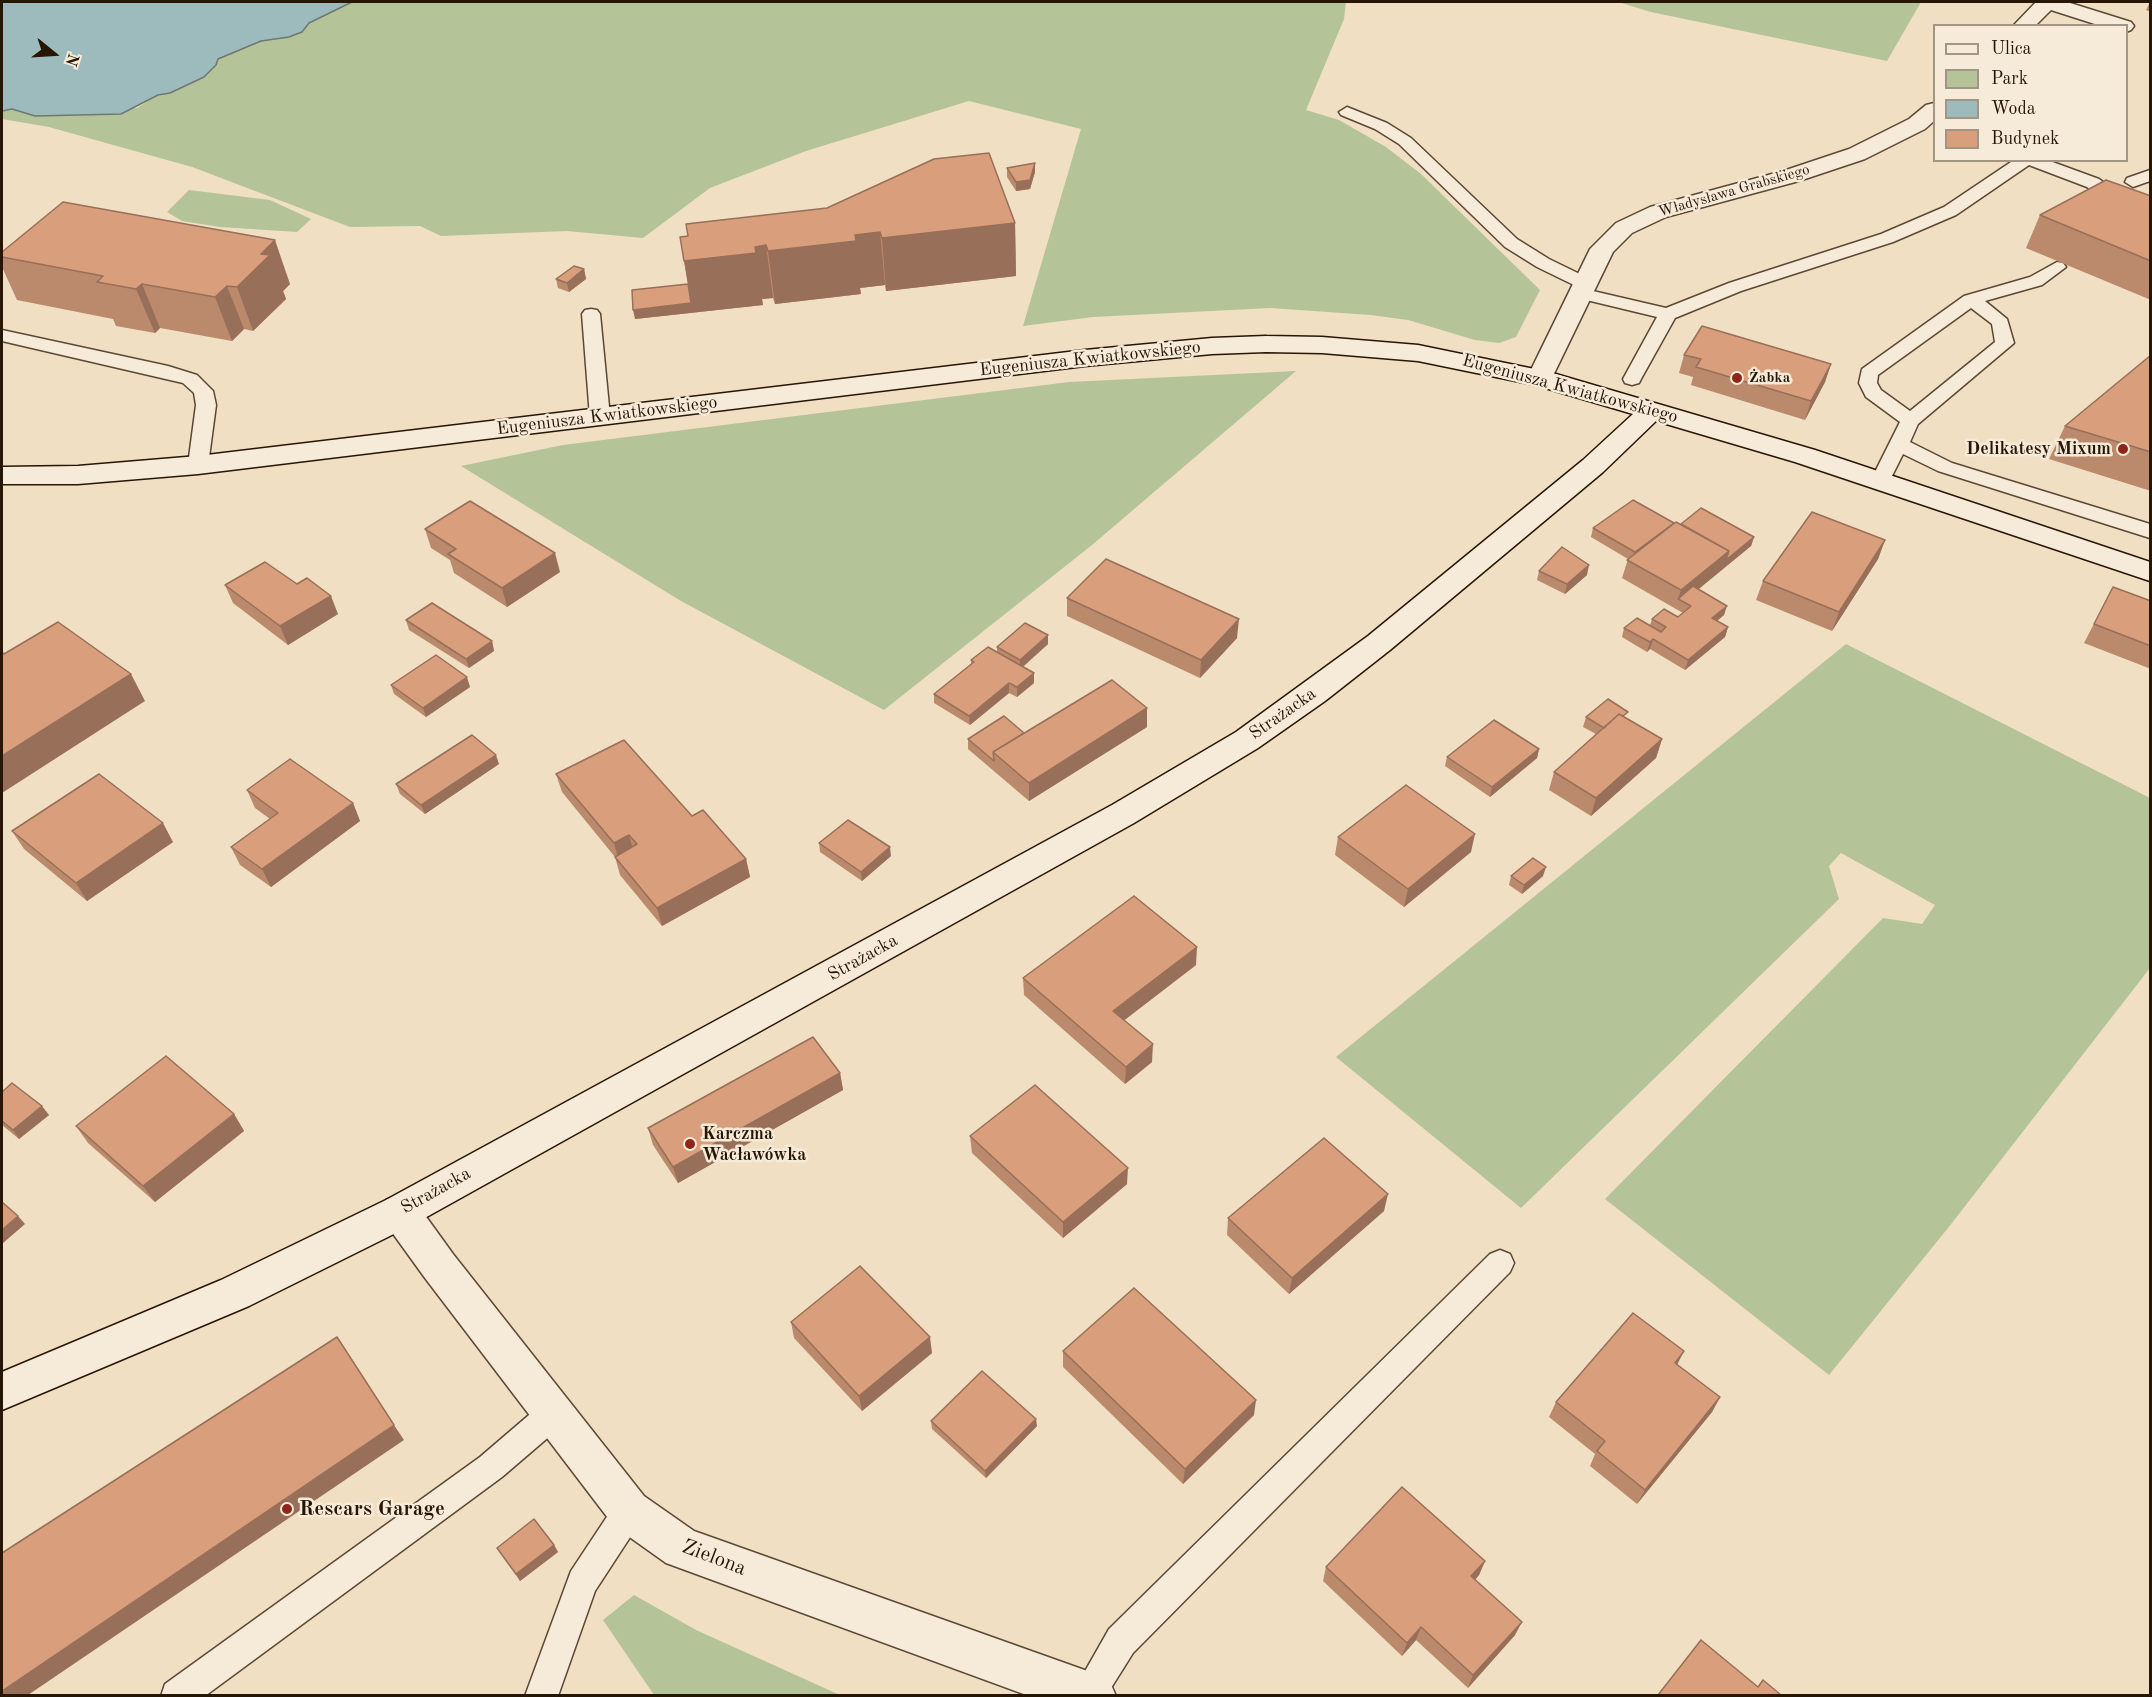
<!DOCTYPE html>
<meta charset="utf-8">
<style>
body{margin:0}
#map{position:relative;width:2152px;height:1697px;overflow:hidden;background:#f1dfc3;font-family:"Old Standard TT",serif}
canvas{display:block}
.frame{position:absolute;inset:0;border:3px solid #271604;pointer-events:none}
.legend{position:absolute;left:1933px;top:24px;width:195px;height:138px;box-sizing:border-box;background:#f6ead8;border:2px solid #a39583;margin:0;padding:8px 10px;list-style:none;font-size:18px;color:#271604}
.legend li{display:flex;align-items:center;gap:12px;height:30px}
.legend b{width:30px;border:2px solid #a39583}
.north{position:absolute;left:24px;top:24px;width:60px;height:60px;-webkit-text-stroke:4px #f6ead8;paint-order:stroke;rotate:108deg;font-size:16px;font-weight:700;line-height:24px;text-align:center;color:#271604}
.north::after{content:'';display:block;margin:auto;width:21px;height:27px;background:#271604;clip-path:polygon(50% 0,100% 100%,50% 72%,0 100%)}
</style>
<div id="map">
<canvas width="2152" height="1697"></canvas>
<div class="frame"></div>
<ul class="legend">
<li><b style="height:8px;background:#f6ead8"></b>Ulica</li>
<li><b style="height:16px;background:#b5c398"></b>Park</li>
<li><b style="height:16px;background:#9dbbbc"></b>Woda</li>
<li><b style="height:16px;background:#d99f7d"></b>Budynek</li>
</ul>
<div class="north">N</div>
</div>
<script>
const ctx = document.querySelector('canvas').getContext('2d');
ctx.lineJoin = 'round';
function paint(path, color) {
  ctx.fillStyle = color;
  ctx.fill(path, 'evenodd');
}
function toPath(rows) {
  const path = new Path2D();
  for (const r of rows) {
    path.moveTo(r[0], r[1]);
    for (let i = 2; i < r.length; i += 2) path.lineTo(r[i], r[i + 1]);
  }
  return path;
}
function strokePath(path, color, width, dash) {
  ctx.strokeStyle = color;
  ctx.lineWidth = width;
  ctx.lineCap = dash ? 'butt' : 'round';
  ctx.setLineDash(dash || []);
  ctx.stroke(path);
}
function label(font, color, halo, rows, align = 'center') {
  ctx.font = font + ' "Old Standard TT",serif';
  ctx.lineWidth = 5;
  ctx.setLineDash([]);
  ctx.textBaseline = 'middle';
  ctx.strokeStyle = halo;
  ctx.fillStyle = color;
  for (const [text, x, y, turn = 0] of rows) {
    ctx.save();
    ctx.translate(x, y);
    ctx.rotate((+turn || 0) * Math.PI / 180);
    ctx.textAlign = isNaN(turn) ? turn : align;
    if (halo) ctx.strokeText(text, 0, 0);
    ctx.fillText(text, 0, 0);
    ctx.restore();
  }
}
paint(toPath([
 [352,2,1346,2,1344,19,1306,110,1339,120,1386,147,1421,174,1540,290,1516,337,1499,343,1475,340,1408,320,1371,315,1270,308,1093,317,1023,326,1081,129,969,101,806,151,710,188,643,238,567,231,441,236,420,226,350,227,192,167,49,127,2,119,2,111,12,109,35,116,137,108,158,95,170,93,216,65,218,59,261,41,289,37,302,32,309,23],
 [1618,2,1921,2,1887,61,1651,12],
 [189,190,270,200,311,219,297,232,220,227,182,221,167,212],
 [1296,371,1092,545,884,710,681,601,461,466,563,445,1069,382],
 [1846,644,2150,798,2150,968,1948,1228,1829,1375,1605,1199,1883,918,1922,924,1935,905,1841,853,1829,866,1839,899,1521,1208,1336,1057],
 [634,1595,696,1630,840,1695,654,1695,603,1620]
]), '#b5c398');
const water = toPath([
 [2,2,352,2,309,23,302,32,289,37,261,41,218,59,216,65,204,77,170,93,158,95,121,114,35,116,12,109,2,111,2,2]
]);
paint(water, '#9dbbbc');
strokePath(water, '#6e7972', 1.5);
const lane = toPath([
 [1347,107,1387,123,1411,138,1517,239,1549,259,1590,279,1593,283,1590,287,1578,287,1537,267,1505,247,1399,144,1375,129,1341,115,1339,112,1347,107],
 [2014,160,2047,160,2099,179,2119,194,2128,206,2150,215,2150,226,2116,214,2107,202,2087,187,2029,165,1956,215,1893,242,1741,291,1675,318,1641,379,1639,383,1632,385,1625,383,1623,379,1657,317,1574,297,1571,293,1574,289,1580,288,1666,308,1729,283,1881,234,1944,207,2014,160],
 [2150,170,2150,181,2133,187,2125,182,2127,178,2150,170],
 [2057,262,2063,263,2066,267,2042,285,1985,301,2007,319,2014,343,1918,424,1910,442,1952,463,2150,524,2150,538,1938,471,1903,454,1887,486,1880,488,1873,486,1870,482,1900,422,1866,397,1859,383,1862,369,1964,296,2030,277,2057,262],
 [1971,308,1992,324,1995,342,1910,411,1881,390,1877,383,1878,375,1971,308],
 [591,309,597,310,600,314,610,417,607,421,600,423,593,421,590,417,582,314,585,310,591,309],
 [2,330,168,366,197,375,213,391,216,405,208,465,205,469,198,471,191,469,188,465,196,405,194,393,183,383,2,341,2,330],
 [1500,1250,1510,1254,1514,1263,1510,1272,1133,1653,1106,1696,1071,1696,1109,1629,1490,1254,1500,1250],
 [554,1399,565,1403,569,1413,565,1423,502,1477,205,1696,161,1696,165,1684,480,1457,543,1403,554,1399],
 [629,1496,640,1500,645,1511,640,1522,595,1591,558,1696,525,1696,571,1571,618,1500,629,1496]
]);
const street = toPath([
 [2036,2,2067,2,2131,22,2134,26,2131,30,2126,32,2126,26,2101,26,2051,10,2035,26,2013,26,2036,2],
 [1934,103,1934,121,1925,129,1865,159,1799,181,1666,217,1632,233,1613,252,1549,384,1540,386,1531,384,1527,378,1590,249,1616,223,1650,207,1783,171,1849,149,1909,119,1926,105,1934,103],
 [400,1195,414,1200,453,1254,644,1496,694,1531,1093,1673,1109,1680,1116,1696,1029,1696,666,1563,614,1526,425,1278,386,1224,381,1212,386,1200,400,1195]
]);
const secondary = toPath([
 [1266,336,1322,337,1418,345,1549,372,1815,450,2150,562,2150,581,1795,462,1656,421,1603,472,1390,650,1325,701,1258,748,1134,823,414,1224,249,1306,2,1410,2,1372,221,1280,386,1200,1112,805,1236,732,1368,636,1583,460,1633,414,1535,385,1418,361,1322,353,1266,352,1212,354,1085,366,198,474,78,484,2,484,2,467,78,466,198,456,1085,350,1212,338,1266,336]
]);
strokePath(lane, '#5a4834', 3);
strokePath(street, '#5a4834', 3);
strokePath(secondary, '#271604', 3);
paint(lane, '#f6ead8');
paint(street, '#f6ead8');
paint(secondary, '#f6ead8');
paint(toPath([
 [2150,2,2151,2,2151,12,2146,10],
 [1035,163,1035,172,1030,189,1016,191,1007,177,1007,168],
 [2151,196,2151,300,2026,248,2040,215],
 [1015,223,1016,276,886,291,885,285,860,288,861,294,775,304,773,298,762,299,763,305,635,319,688,284,680,237],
 [2,252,290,284,283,291,286,299,253,331,244,329,232,341,160,328,155,333,116,326,113,319,17,300,2,267],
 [584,269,586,279,569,292,558,288,556,279],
 [1684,355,1831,364,1825,382,1805,420,1691,385,1693,377,1679,373],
 [2151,355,2151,491,2049,459,2065,426],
 [1674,523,1754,537,1751,546,1698,589,1724,615,1717,621,1728,627,1725,637,1685,670,1650,649,1647,652,1622,637,1624,628,1650,625,1652,619,1678,617,1683,613,1622,578,1628,559,1591,537,1593,528],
 [425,529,560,572,507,607,454,573,450,560,431,548],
 [1885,540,1878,559,1832,631,1756,600,1763,581],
 [1539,571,1587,575,1565,594,1537,580],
 [297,584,338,614,288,645,233,603,225,585],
 [2113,587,2151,601,2151,669,2084,643],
 [1067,598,1237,638,1200,678,1067,616],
 [406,620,492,641,494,651,469,668,409,630],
 [1048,644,1023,667,1034,683,1017,697,1009,693,970,725,934,703,934,694,971,664,971,660,997,652,997,647],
 [391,685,470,687,426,717,394,694],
 [1147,708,1147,727,1029,801,968,749,968,739,1024,733],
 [1586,717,1626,718,1662,739,1656,758,1591,816,1549,790,1554,772,1596,734,1583,727],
 [1539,749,1537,758,1490,797,1445,766,1447,757],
 [499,764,425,814,400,794,396,784],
 [556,774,692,816,746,859,750,877,662,926,620,875,615,857,562,792],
 [247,790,353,803,360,821,271,887,240,865,231,847,270,819,255,808],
 [12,831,173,842,87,901,24,849],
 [1338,837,1471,852,1404,907,1335,855],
 [819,843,891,856,862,881,820,852],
 [1511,876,1543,876,1522,894,1509,885],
 [1196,965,1124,1020,1152,1062,1125,1084,1024,995,1023,978],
 [840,1073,843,1090,678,1183,653,1145,648,1128],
 [2,1092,49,1115,19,1139,2,1125],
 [234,1114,244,1131,155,1202,88,1143,76,1126],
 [970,1136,1127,1184,1063,1238,972,1153],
 [1384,1211,1289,1294,1227,1235,1228,1218],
 [791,1322,932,1353,862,1411,794,1338],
 [1063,1351,1254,1415,1183,1484,1063,1367],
 [1677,1364,1720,1397,1712,1412,1637,1504,1590,1466,1595,1454,1549,1417,1556,1402],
 [931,1421,1037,1426,986,1478,932,1429],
 [554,1545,558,1552,520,1581,497,1548],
 [1485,1561,1479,1575,1475,1580,1515,1635,1468,1688,1416,1640,1402,1656,1323,1581,1326,1567]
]), '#bb896c');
paint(toPath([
 [1035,163,1035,172,1030,189,1016,191,1016,182],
 [1015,223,1016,276,886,291,882,238],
 [880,232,885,285,860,288,861,294,775,304,768,251,855,235],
 [275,240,290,284,283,291,286,299,253,331,237,287,261,254],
 [766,245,773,298,762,299,763,305,635,319,633,310,691,303,684,261],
 [584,269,586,279,569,292,567,283],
 [142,284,160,328,155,333,136,289],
 [227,286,244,329,232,341,215,297],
 [1831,364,1825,382,1805,420,1811,401],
 [1674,523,1632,561,1635,552],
 [1754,537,1751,546,1683,602,1678,599,1675,608,1681,590,1729,551],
 [1885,540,1878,559,1832,631,1839,612],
 [555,553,560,572,507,607,502,588],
 [1589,565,1587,575,1565,594,1567,584],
 [331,596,338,614,288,645,280,626],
 [1727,606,1724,615,1709,627,1712,618],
 [1239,619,1237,638,1200,678,1201,660],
 [1728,627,1725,637,1685,670,1688,660],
 [1048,635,1048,644,1020,669,1020,660],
 [1653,639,1650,649,1647,652,1650,642],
 [492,641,494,651,469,668,466,659],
 [1034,673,1034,683,1017,697,1017,687],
 [131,674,145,701,2,793,2,756],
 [467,677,470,687,426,717,423,708],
 [1009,683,1009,693,970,725,969,716],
 [1147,708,1147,727,1029,801,1029,783],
 [1662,739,1656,758,1591,816,1596,798],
 [1539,749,1537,758,1490,797,1492,787],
 [496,755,499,764,425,814,421,805],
 [353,803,360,821,271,887,262,869],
 [163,823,173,842,87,901,76,883],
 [1475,834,1471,852,1404,907,1408,889],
 [629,835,634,853,619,861,614,843],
 [890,847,891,856,862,881,861,872],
 [746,859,750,877,662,926,657,908],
 [1546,867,1543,876,1522,894,1524,885],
 [1197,947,1196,965,1113,1029,1113,1011],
 [1153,1044,1152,1062,1125,1084,1126,1067],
 [840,1073,843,1090,678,1183,673,1167],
 [42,1106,49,1115,19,1139,13,1130],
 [234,1114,244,1131,155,1202,143,1186],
 [1128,1168,1127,1184,1063,1238,1063,1222],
 [1388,1194,1384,1211,1289,1294,1292,1278],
 [18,1216,25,1224,2,1244,2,1230],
 [930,1337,932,1353,862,1411,859,1396],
 [1684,1351,1676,1367,1675,1363],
 [1720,1397,1712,1412,1637,1504,1645,1490],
 [1256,1400,1254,1415,1183,1484,1185,1469],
 [1036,1419,1037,1426,986,1478,985,1471],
 [394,1425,404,1440,28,1695,2,1695,2,1691],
 [554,1545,558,1552,520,1581,516,1574],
 [1485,1561,1479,1575,1466,1590,1471,1576],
 [1522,1622,1515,1635,1468,1688,1473,1675],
 [1421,1627,1416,1640,1402,1656,1407,1643]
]), '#986f58');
const building = toPath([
 [989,153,1015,223,882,238,880,232,855,235,856,241,768,251,766,245,755,247,756,253,684,261,680,237,688,236,686,224,827,208,934,159,989,153],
 [1035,163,1030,180,1016,182,1007,168,1035,163],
 [2106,180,2151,196,2151,261,2040,215,2106,180],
 [63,202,275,240,261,254,270,255,237,287,227,286,215,297,142,284,136,289,97,282,103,276,2,257,2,252,63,202],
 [574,266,584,269,567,283,556,279,574,266],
 [688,284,691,303,633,310,632,290,688,284],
 [1702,326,1831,364,1811,401,1696,367,1701,359,1684,355,1702,326],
 [2151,355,2151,452,2065,426,2151,355],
 [1633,500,1674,523,1635,552,1593,528,1633,500],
 [470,501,555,553,502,588,448,554,456,549,425,529,470,501],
 [1701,508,1754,537,1726,560,1729,551,1681,524,1701,508],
 [1812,512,1885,540,1839,612,1763,581,1812,512],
 [1676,522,1729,551,1681,590,1627,560,1676,522],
 [1562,547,1589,565,1567,584,1539,571,1562,547],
 [1106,559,1239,619,1201,660,1067,598,1106,559],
 [265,562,297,584,307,578,331,596,280,626,225,585,265,562],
 [1693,586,1727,606,1712,618,1728,627,1688,660,1653,639,1650,642,1624,628,1637,618,1661,632,1666,627,1652,619,1664,609,1678,617,1691,606,1678,599,1693,586],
 [2113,587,2151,601,2151,646,2094,624,2113,587],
 [432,603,492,641,466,659,406,620,432,603],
 [58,622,131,674,2,756,2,652,4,654,58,622],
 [1025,623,1048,635,1020,660,997,647,1025,623],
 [988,647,1034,673,1017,687,1009,683,969,716,934,694,974,662,971,660,988,647],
 [436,655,467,677,423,708,391,685,436,655],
 [1112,680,1147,708,1029,783,993,752,1112,680],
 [1608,699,1628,712,1623,716,1619,714,1604,728,1586,717,1608,699],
 [1619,714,1662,739,1596,798,1554,772,1619,714],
 [1004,716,1024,733,993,752,994,761,968,739,1004,716],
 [1494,720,1539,749,1492,787,1447,757,1494,720],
 [472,735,496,755,421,805,396,784,472,735],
 [624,740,692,816,703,810,746,859,657,908,615,857,637,844,629,835,614,843,556,774,624,740],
 [290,759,353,803,262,869,231,847,278,813,247,790,290,759],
 [99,774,163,823,76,883,12,831,99,774],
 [1406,785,1475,834,1408,889,1338,837,1406,785],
 [848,820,890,847,861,872,819,843,848,820],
 [1533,858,1546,867,1524,885,1511,876,1533,858],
 [1134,896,1197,947,1113,1011,1153,1044,1126,1067,1023,978,1134,896],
 [813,1037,840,1073,673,1167,648,1128,813,1037],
 [166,1056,234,1114,143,1186,76,1126,166,1056],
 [12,1083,42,1106,13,1130,2,1121,2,1092,12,1083],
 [1035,1085,1128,1168,1063,1222,970,1136,1035,1085],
 [1324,1138,1388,1194,1292,1278,1228,1218,1324,1138],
 [2,1202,18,1216,2,1230,2,1202],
 [860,1266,930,1337,859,1396,791,1322,860,1266],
 [1134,1288,1256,1400,1185,1469,1063,1351,1134,1288],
 [1633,1313,1684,1351,1675,1363,1720,1397,1645,1490,1597,1451,1605,1441,1556,1402,1633,1313],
 [337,1337,394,1425,2,1691,2,1553,337,1337],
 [982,1371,1036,1419,985,1471,931,1421,982,1371],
 [1402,1487,1485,1561,1471,1576,1522,1622,1473,1675,1421,1627,1407,1643,1326,1567,1402,1487],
 [534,1519,554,1545,516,1574,497,1548,534,1519],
 [1701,1640,1758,1687,1763,1680,1781,1695,1658,1695,1701,1640]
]);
paint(building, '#d99f7d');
strokePath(building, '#986f58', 1.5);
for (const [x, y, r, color] of [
 [1737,378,6,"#8f2418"],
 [2123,449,6,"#8f2418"],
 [690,1144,6,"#8f2418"],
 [287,1509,6,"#8f2418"]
]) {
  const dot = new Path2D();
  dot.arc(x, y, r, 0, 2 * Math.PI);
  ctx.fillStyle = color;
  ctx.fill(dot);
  strokePath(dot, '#f6ead8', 2);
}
label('15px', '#271604', '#f6ead8', [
 ["Władysława Grabskiego",1734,191,-16]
]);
label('bold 15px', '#271604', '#f6ead8', [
 ["Żabka",1749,378]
], 'left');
label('18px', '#271604', '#f6ead8', [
 ["Eugeniusza Kwiatkowskiego",1090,359,-6],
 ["Eugeniusza Kwiatkowskiego",1570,389,15],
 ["Eugeniusza Kwiatkowskiego",607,416,-7],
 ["Strażacka",1283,714,-35],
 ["Strażacka",863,958,-29],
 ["Strażacka",436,1191,-29]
]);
label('bold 18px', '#271604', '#f6ead8', [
 ["Delikatesy Mixum",2111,449],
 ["Karczma",702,1134,"left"],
 ["Wacławówka",702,1155,"left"]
], 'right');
label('bold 21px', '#271604', '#f6ead8', [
 ["Rescars Garage",299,1509]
], 'left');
label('21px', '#271604', '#f6ead8', [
 ["Zielona",714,1558,21]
]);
</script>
